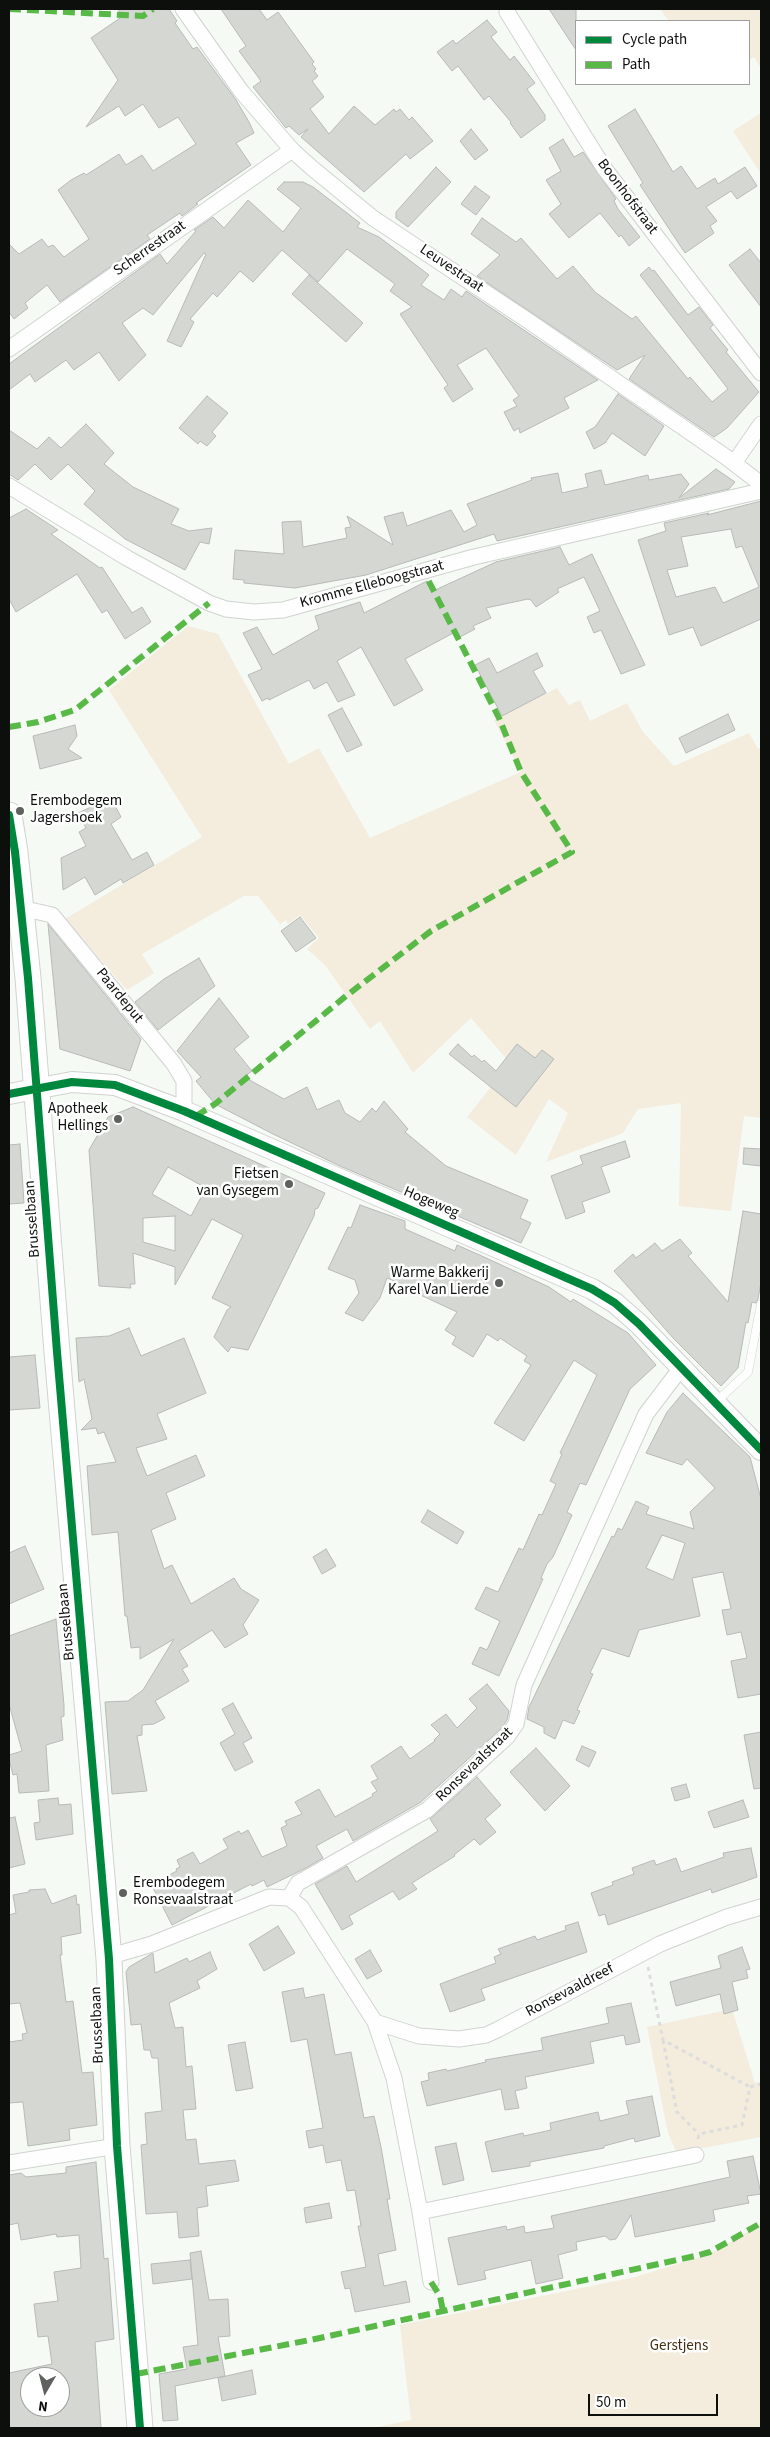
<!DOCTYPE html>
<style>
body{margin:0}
#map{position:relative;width:770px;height:2437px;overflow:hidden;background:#f5faf5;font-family:"Source Sans 3",sans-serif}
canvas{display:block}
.frame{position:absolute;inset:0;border:10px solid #0c0f0c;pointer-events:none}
.legend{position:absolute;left:575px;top:20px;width:175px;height:65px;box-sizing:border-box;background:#fff;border:1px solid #9e9f9e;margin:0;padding:6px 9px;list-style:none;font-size:15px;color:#0c0f0c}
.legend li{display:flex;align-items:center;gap:10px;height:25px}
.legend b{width:25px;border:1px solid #9e9f9e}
.north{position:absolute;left:20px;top:2367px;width:50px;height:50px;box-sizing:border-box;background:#fff;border:1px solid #9e9f9e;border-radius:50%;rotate:188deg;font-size:14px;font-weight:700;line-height:20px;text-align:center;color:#0c0f0c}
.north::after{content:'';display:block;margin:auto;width:18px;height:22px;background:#5e615e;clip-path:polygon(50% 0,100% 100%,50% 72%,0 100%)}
.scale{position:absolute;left:588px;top:2394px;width:130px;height:22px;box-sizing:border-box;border:2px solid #0c0f0c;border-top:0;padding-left:6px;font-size:15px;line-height:18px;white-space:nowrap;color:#0c0f0c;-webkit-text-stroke:4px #fff;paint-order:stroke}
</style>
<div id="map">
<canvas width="770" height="2437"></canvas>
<div class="frame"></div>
<ul class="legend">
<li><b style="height:6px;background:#00873e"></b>Cycle path</li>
<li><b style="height:6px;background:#58b947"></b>Path</li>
</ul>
<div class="north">N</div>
<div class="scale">50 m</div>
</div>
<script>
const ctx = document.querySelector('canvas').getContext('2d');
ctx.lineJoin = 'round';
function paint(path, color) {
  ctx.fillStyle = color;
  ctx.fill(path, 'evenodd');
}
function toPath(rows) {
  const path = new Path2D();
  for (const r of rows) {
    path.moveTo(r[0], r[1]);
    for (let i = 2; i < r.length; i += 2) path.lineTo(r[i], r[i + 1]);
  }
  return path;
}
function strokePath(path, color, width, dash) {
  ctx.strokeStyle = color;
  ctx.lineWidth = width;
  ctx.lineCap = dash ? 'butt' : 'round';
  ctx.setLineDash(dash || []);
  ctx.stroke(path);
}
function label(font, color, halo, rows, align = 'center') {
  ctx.font = font + ' "Source Sans 3",sans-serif';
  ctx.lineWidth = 5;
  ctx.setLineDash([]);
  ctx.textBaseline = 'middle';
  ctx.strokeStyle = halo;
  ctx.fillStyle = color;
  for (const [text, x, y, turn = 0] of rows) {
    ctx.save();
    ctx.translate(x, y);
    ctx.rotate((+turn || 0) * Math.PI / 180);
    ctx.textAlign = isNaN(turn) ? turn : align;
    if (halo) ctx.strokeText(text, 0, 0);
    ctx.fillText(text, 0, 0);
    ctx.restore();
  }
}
paint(toPath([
 [660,9,761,9,761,68,754,57,749,60,749,21,669,21],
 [761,113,761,174,733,131],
 [188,626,218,634,289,764,319,748,370,838,521,772,494,720,557,688,569,705,580,700,590,721,627,703,643,732,674,766,749,733,758,749,761,747,761,1118,744,1116,731,1211,679,1206,681,1103,638,1109,623,1133,546,1162,568,1113,549,1099,516,1155,467,1117,510,1063,471,1018,413,1073,380,1021,370,1029,325,965,307,949,319,938,300,915,288,924,286,920,280,924,258,896,244,896,142,954,154,973,127,990,65,919,202,837,109,690],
 [732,2009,755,2083,761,2082,761,2137,677,2153,668,2133,647,2027],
 [761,2224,761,2428,373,2428,411,2420,400,2325,635,2277,710,2254]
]), '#f4ecdd');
const building = toPath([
 [118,9,169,9,177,21,175,23,193,49,197,47,236,100,249,122,254,133,236,143,251,165,196,203,198,204,182,216,180,213,147,235,150,239,60,302,47,285,25,303,28,308,14,319,9,312,9,244,19,254,42,239,48,247,53,245,64,257,89,239,58,190,71,180,84,173,86,175,119,154,126,165,142,155,153,171,196,144,178,117,159,128,143,104,125,116,119,106,86,127,118,80,91,38,123,16,118,9],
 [221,9,259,9,267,20,278,12,314,62,312,64,316,69,314,71,318,76,312,81,324,97,310,109,329,134,354,106,375,125,394,109,396,112,400,109,409,120,412,117,433,141,410,159,406,154,364,192,301,137,308,129,299,135,289,126,286,128,253,87,261,81,239,51,246,46,221,9],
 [549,9,576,9,576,50,549,9],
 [487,20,497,32,491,37,510,60,514,56,535,83,527,89,545,115,545,120,521,138,510,123,511,122,489,96,484,100,458,66,452,71,437,52,453,40,456,44,487,20],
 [635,109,673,172,681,166,697,189,715,178,718,184,745,167,757,186,737,199,731,191,706,207,717,221,710,226,714,233,685,253,640,185,643,183,608,126,635,109],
 [471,129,488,150,475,160,460,141,471,129],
 [563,139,574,157,583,152,616,199,614,201,618,209,640,237,629,246,621,235,619,237,600,213,569,238,549,214,561,204,546,180,561,171,549,148,563,139],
 [436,167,451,182,408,227,396,218,396,212,436,167],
 [284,182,303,182,313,187,360,223,357,227,379,237,429,275,421,285,444,300,451,289,462,297,466,291,598,380,564,398,569,408,520,433,519,428,514,431,504,412,517,406,513,400,519,396,486,348,457,365,473,389,453,402,444,388,448,385,400,314,412,307,390,291,395,284,347,249,318,282,282,250,253,282,240,271,217,297,213,293,190,319,194,322,181,347,167,341,206,254,204,253,153,315,143,308,122,323,146,355,119,381,99,352,74,370,66,360,35,382,30,374,9,390,9,364,160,254,167,264,196,231,194,230,213,217,224,228,248,200,283,232,301,208,277,189,284,182],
 [475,186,490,197,476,215,461,204,475,186],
 [482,218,516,242,521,238,557,279,573,266,595,292,632,319,636,316,688,379,690,377,712,402,728,389,640,275,649,267,652,271,654,270,688,315,699,307,713,325,710,328,728,350,726,352,759,392,727,428,714,437,629,379,645,355,617,370,477,276,500,255,471,234,482,218],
 [750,249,761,263,761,307,729,265,750,249],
 [309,275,363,323,346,342,292,294,309,275],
 [618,394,664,426,645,456,612,433,605,443,594,449,586,432,595,427,618,394],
 [207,396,228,413,212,432,216,436,207,446,200,441,198,444,179,428,207,396],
 [86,424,114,453,104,464,133,487,179,509,171,524,189,531,212,528,209,544,200,542,185,570,125,539,84,504,95,491,68,464,51,480,35,464,18,480,9,474,9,430,37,449,49,437,61,448,86,424],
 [716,469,735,482,729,489,497,541,494,534,366,575,295,588,244,583,244,580,233,579,235,550,284,554,282,522,301,521,303,547,347,538,345,528,351,527,347,516,393,545,384,517,403,512,407,526,451,510,464,532,477,525,467,504,532,480,531,478,558,473,562,493,588,487,585,474,601,470,605,485,648,475,649,480,681,474,689,484,679,498,716,469],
 [761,501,761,619,701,646,693,627,669,635,638,540,666,531,664,523,709,513,707,515,761,501],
 [731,529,736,548,742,546,759,587,723,603,715,587,676,597,667,570,688,566,681,537,731,529],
 [26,509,58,530,51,534,100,568,102,567,132,613,142,607,151,622,125,639,107,610,102,613,77,574,16,612,9,599,9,518,26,509],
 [560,547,569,565,592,554,645,665,621,674,601,630,594,633,587,617,600,611,584,577,557,589,559,592,536,607,531,600,528,599,486,608,491,618,473,626,475,629,460,637,457,631,405,659,423,690,394,706,361,647,337,661,355,695,338,702,327,682,314,689,309,680,269,700,268,698,262,701,248,675,262,669,243,633,257,627,273,655,319,629,315,616,360,602,364,613,427,581,433,591,496,562,560,547],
 [537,653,543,666,533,671,546,693,502,716,475,665,489,658,497,673,537,653],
 [342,708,362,745,347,752,328,715,342,708],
 [728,714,735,730,686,753,679,738,728,714],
 [75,725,77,736,68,749,82,758,40,769,33,736,75,725],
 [111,798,121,817,111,824,132,860,147,852,154,865,123,883,121,879,95,895,85,877,63,890,61,858,86,846,79,832,86,828,78,813,111,798],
 [300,917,316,938,296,952,281,931,300,917],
 [48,924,141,1039,130,1071,60,1049,48,924],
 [199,958,215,986,158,1030,135,1002,164,979,199,958],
 [219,998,249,1037,234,1049,252,1071,244,1077,284,1099,307,1087,317,1110,339,1100,345,1113,360,1122,372,1108,376,1112,384,1101,408,1129,405,1132,446,1166,528,1200,520,1218,531,1223,521,1243,340,1166,273,1134,215,1104,196,1081,201,1077,177,1051,219,998],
 [458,1044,472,1057,474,1055,482,1062,484,1060,496,1071,517,1044,535,1058,542,1050,554,1059,516,1107,449,1054,458,1044],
 [133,1107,325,1193,318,1208,315,1209,314,1216,248,1350,231,1347,228,1352,214,1337,227,1310,231,1307,212,1298,243,1235,212,1219,175,1285,175,1267,133,1253,135,1284,130,1284,131,1288,99,1286,89,1150,108,1117,133,1107],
 [168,1167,206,1188,191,1216,152,1194,168,1167],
 [175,1216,175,1251,143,1242,143,1218,175,1216],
 [625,1141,630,1157,601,1167,610,1192,582,1202,585,1212,566,1219,551,1176,583,1164,580,1156,625,1141],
 [20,1144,24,1203,9,1204,9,1145,20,1144],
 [744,1148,761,1149,761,1166,743,1164,744,1148],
 [360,1205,405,1221,405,1229,455,1251,457,1245,484,1257,549,1287,571,1302,573,1299,628,1333,656,1365,630,1389,586,1485,580,1483,567,1512,572,1515,553,1557,547,1564,541,1578,543,1579,499,1676,472,1664,480,1647,487,1650,500,1621,475,1609,486,1587,498,1592,519,1548,523,1550,539,1514,542,1515,556,1484,550,1481,562,1454,560,1453,597,1375,574,1360,524,1441,494,1423,531,1365,524,1361,527,1356,500,1338,498,1341,487,1334,473,1357,452,1344,456,1337,445,1330,457,1312,414,1292,415,1289,387,1278,380,1298,363,1321,345,1313,359,1293,355,1280,328,1269,348,1227,351,1228,360,1205],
 [743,1211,761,1214,761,1282,758,1299,756,1303,752,1302,748,1323,746,1322,738,1368,721,1386,674,1339,614,1271,633,1254,636,1258,655,1243,662,1251,680,1239,692,1253,688,1256,728,1302,743,1211],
 [129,1328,141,1356,184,1338,206,1393,157,1414,167,1439,136,1448,147,1476,196,1455,205,1476,166,1493,176,1519,151,1530,164,1569,172,1565,191,1604,234,1578,241,1589,259,1600,243,1625,248,1634,225,1648,212,1630,179,1651,188,1666,182,1669,189,1681,155,1701,165,1718,154,1724,142,1725,142,1735,137,1736,147,1791,112,1794,105,1702,128,1701,143,1690,174,1639,140,1659,140,1647,131,1648,127,1616,125,1616,118,1532,92,1535,87,1466,116,1462,104,1432,98,1434,96,1428,81,1430,92,1419,84,1379,79,1382,76,1338,109,1336,129,1328],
 [35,1355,40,1408,9,1410,9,1357,35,1355],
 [683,1393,750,1457,761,1499,761,1694,738,1698,731,1661,747,1658,741,1632,727,1635,722,1610,731,1609,723,1572,692,1578,700,1616,639,1630,629,1657,602,1648,590,1673,593,1674,577,1710,580,1711,574,1724,563,1720,555,1739,544,1733,544,1727,527,1719,529,1707,612,1536,614,1537,618,1528,622,1530,636,1501,649,1507,646,1514,694,1529,690,1512,715,1488,687,1459,682,1465,646,1453,667,1412,683,1393],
 [662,1535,685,1543,673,1580,646,1568,662,1535],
 [428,1510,464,1532,457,1544,421,1522,428,1510],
 [25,1546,44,1589,9,1604,9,1553,25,1546],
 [326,1549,336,1566,322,1574,313,1557,326,1549],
 [56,1619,64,1705,64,1716,61,1717,63,1740,46,1745,49,1791,19,1793,17,1774,13,1775,9,1759,9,1755,22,1751,9,1704,9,1636,56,1619],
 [487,1684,509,1711,507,1720,501,1729,421,1802,353,1841,347,1829,316,1846,323,1858,306,1868,267,1887,264,1880,252,1886,251,1884,172,1925,151,1884,177,1871,176,1869,180,1867,177,1860,193,1852,200,1864,228,1848,223,1839,239,1831,241,1834,248,1830,262,1857,287,1846,281,1828,287,1825,285,1821,302,1814,295,1802,319,1789,335,1817,373,1796,372,1794,377,1791,371,1782,378,1779,371,1766,401,1746,410,1759,435,1741,434,1740,440,1734,431,1725,446,1714,457,1728,477,1708,469,1699,487,1684],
 [233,1703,252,1738,243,1743,253,1762,235,1771,220,1743,235,1734,222,1709,233,1703],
 [761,1732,761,1788,754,1789,744,1735,761,1732],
 [582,1746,596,1752,589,1767,576,1760,582,1746],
 [536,1748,570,1786,545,1811,510,1772,536,1748],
 [477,1777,501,1805,485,1819,496,1832,480,1845,474,1839,454,1855,455,1856,412,1883,417,1889,399,1900,393,1891,349,1916,353,1924,342,1930,315,1884,347,1866,356,1882,438,1831,430,1819,477,1777],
 [686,1784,690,1797,675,1801,671,1788,686,1784],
 [58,1798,59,1805,71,1804,73,1834,36,1840,34,1823,40,1822,38,1800,58,1798],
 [743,1800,749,1817,714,1828,708,1812,743,1800],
 [15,1817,25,1864,9,1868,9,1818,15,1817],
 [751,1848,757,1877,712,1893,711,1889,608,1925,605,1914,599,1916,591,1893,613,1885,612,1882,634,1874,632,1868,654,1860,656,1865,676,1858,681,1872,724,1857,723,1853,751,1848],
 [45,1889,52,1904,76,1895,77,1905,79,1904,81,1933,61,1937,62,1955,60,1955,66,2002,73,2001,82,2073,93,2072,97,2125,69,2129,70,2140,28,2146,23,2102,9,2103,9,2042,23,2040,22,2034,27,2033,20,2003,9,2004,9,1915,16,1913,13,1895,29,1892,29,1890,45,1889],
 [578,1922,587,1952,481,1989,485,2000,450,2012,440,1984,496,1963,494,1957,501,1954,498,1949,535,1936,537,1940,566,1930,565,1926,578,1922],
 [278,1926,295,1953,264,1971,249,1944,278,1926],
 [742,1947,750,1969,746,1970,748,1978,732,1982,738,2010,724,2014,720,1994,676,2006,670,1982,721,1968,718,1956,742,1947],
 [370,1950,382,1971,367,1979,355,1959,370,1950],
 [210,1952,217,1969,197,1981,200,1988,169,2003,175,2028,183,2027,186,2067,192,2066,196,2109,183,2110,186,2140,196,2139,199,2164,235,2160,239,2181,206,2186,208,2206,197,2208,199,2236,179,2238,177,2212,146,2214,141,2145,147,2144,145,2113,162,2111,159,2074,158,2058,152,2058,150,2050,144,2050,141,2024,131,2025,126,1972,129,1967,153,1953,155,1973,187,1958,189,1962,210,1952],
 [303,1988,305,1998,324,1994,335,2055,351,2052,364,2118,374,2116,381,2147,390,2199,387,2199,396,2250,378,2254,384,2286,406,2281,410,2302,355,2312,350,2288,345,2289,341,2272,366,2267,358,2226,361,2226,355,2190,347,2191,341,2160,326,2163,323,2145,309,2148,306,2131,323,2128,307,2039,291,2042,282,1992,303,1988],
 [631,2003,640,2042,626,2045,624,2035,590,2042,594,2063,525,2077,527,2088,515,2091,519,2108,505,2110,501,2089,427,2106,421,2082,429,2080,428,2073,446,2069,447,2071,486,2062,485,2060,543,2050,541,2038,609,2023,606,2008,631,2003],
 [245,2042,253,2088,236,2091,228,2045,245,2042],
 [652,2096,660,2136,635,2142,634,2138,604,2146,604,2148,530,2162,530,2166,492,2172,485,2142,523,2133,524,2136,551,2130,550,2123,598,2112,600,2121,629,2114,626,2101,652,2096],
 [456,2143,464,2180,443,2185,435,2147,456,2143],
 [753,2156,761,2194,747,2196,749,2203,713,2210,715,2221,635,2237,631,2215,616,2239,610,2240,605,2236,576,2242,577,2250,558,2255,563,2278,536,2284,531,2260,484,2271,486,2279,458,2285,448,2238,506,2226,507,2230,524,2226,525,2233,554,2228,551,2216,730,2177,727,2161,753,2156],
 [96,2162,104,2259,108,2258,114,2339,95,2342,101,2428,9,2428,9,2373,52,2364,48,2336,38,2337,34,2304,58,2301,54,2272,81,2268,79,2235,57,2237,56,2234,21,2240,18,2223,9,2225,9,2175,21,2173,26,2177,66,2173,66,2167,96,2162],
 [30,2377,60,2377,60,2407,30,2407,30,2377],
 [329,2203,332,2218,306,2223,304,2208,329,2203],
 [201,2251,209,2300,228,2299,230,2336,218,2337,225,2376,175,2386,178,2420,163,2421,159,2374,187,2369,183,2347,198,2345,190,2253,201,2251],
 [190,2260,192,2279,153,2284,151,2264,190,2260],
 [252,2370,256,2394,222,2401,218,2378,252,2370]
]);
paint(building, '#d5d7d3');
strokePath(building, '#b7bab6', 1);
const service = toPath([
 [716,1402,748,1372,761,1304]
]);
const minor = toPath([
 [183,9,241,91,292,150,312,168,373,218,530,322,726,457,761,484],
 [507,12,604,168,761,373],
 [9,349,292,150],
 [734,463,761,424],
 [9,486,127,558,209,603,226,609,254,612,283,610,474,557,761,491],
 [21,908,52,915,174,1064,184,1081,184,1111],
 [289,1898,298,1883,427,1810,507,1737,516,1724,524,1685,646,1414,681,1368],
 [289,1898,301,1907,375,2022,419,2036,459,2039,486,2035,497,2030,660,1944,727,1917,761,1907],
 [109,1959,118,1954,152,1944,269,1897,289,1898],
 [375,2022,394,2078,420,2212,431,2282],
 [9,2163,117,2146],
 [420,2212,696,2155]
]);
const tertiary = toPath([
 [9,1094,72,1082,115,1085,184,1111,592,1289,615,1303,639,1324,761,1450]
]);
const primary = toPath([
 [9,815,15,852,28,978,57,1352,109,1959,117,2146,140,2428]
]);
strokePath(service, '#d0d3d0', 9);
strokePath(minor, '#d0d3d0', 17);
strokePath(tertiary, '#d0d3d0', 22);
strokePath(primary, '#d0d3d0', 27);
strokePath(toPath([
 [648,1967,663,2040,750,2087],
 [663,2040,677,2112,699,2134],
 [698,2139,699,2134,742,2125,750,2087,761,2084]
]), '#dcdddc', 3, [4, 4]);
strokePath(service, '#fefefe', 8);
strokePath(minor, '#fefefe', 15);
strokePath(tertiary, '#fefefe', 20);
strokePath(primary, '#fefefe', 25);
strokePath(toPath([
 [9,9,143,16,153,9],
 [9,727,38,722,75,710,209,603],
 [196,1116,215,1104,346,996,431,931,572,852,521,772,499,718,423,570],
 [431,2282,440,2296,443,2311],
 [136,2374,320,2338,695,2256,710,2252,761,2223]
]), '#58b947', 6, [12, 6]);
strokePath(toPath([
 [9,815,15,852,28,978,57,1352,109,1959,117,2146,140,2428],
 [9,1094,72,1082,115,1085,184,1111,592,1289,615,1303,639,1324,761,1450]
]), '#00873e', 8);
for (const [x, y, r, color] of [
 [20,811,5,"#5e615e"],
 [118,1119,5,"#5e615e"],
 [289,1184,5,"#5e615e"],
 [499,1283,5,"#5e615e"],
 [123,1893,5,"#5e615e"]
]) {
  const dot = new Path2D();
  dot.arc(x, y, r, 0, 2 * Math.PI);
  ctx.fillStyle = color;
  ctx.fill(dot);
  strokePath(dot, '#fff', 2);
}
label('15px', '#0c0f0c', '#fff', [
 ["Boonhofstraat",627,197,53],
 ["Scherrestraat",150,249,-35],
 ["Leuvestraat",451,269,34],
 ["Kromme Elleboogstraat",372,585,-15],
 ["Paardeput",119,996,51],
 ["Hogeweg",431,1203,23],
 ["Brusselbaan",33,1219,-94],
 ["Brusselbaan",67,1622,-95],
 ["Ronsevaalstraat",475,1765,-44],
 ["Ronsevaaldreef",570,1991,-28],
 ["Brusselbaan",98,2025,-92]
]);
label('15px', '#0c0f0c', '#fff', [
 ["Erembodegem",30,802,"left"],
 ["Jagershoek",30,819,"left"],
 ["Apotheek",108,1110],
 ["Hellings",108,1127],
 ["Fietsen",279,1175],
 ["van Gysegem",279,1192],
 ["Warme Bakkerij",489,1274],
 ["Karel Van Lierde",489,1291],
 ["Erembodegem",133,1884,"left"],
 ["Ronsevaalstraat",133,1901,"left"]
], 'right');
label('15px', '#442f10', '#fff', [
 ["Gerstjens",679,2347]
]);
</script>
